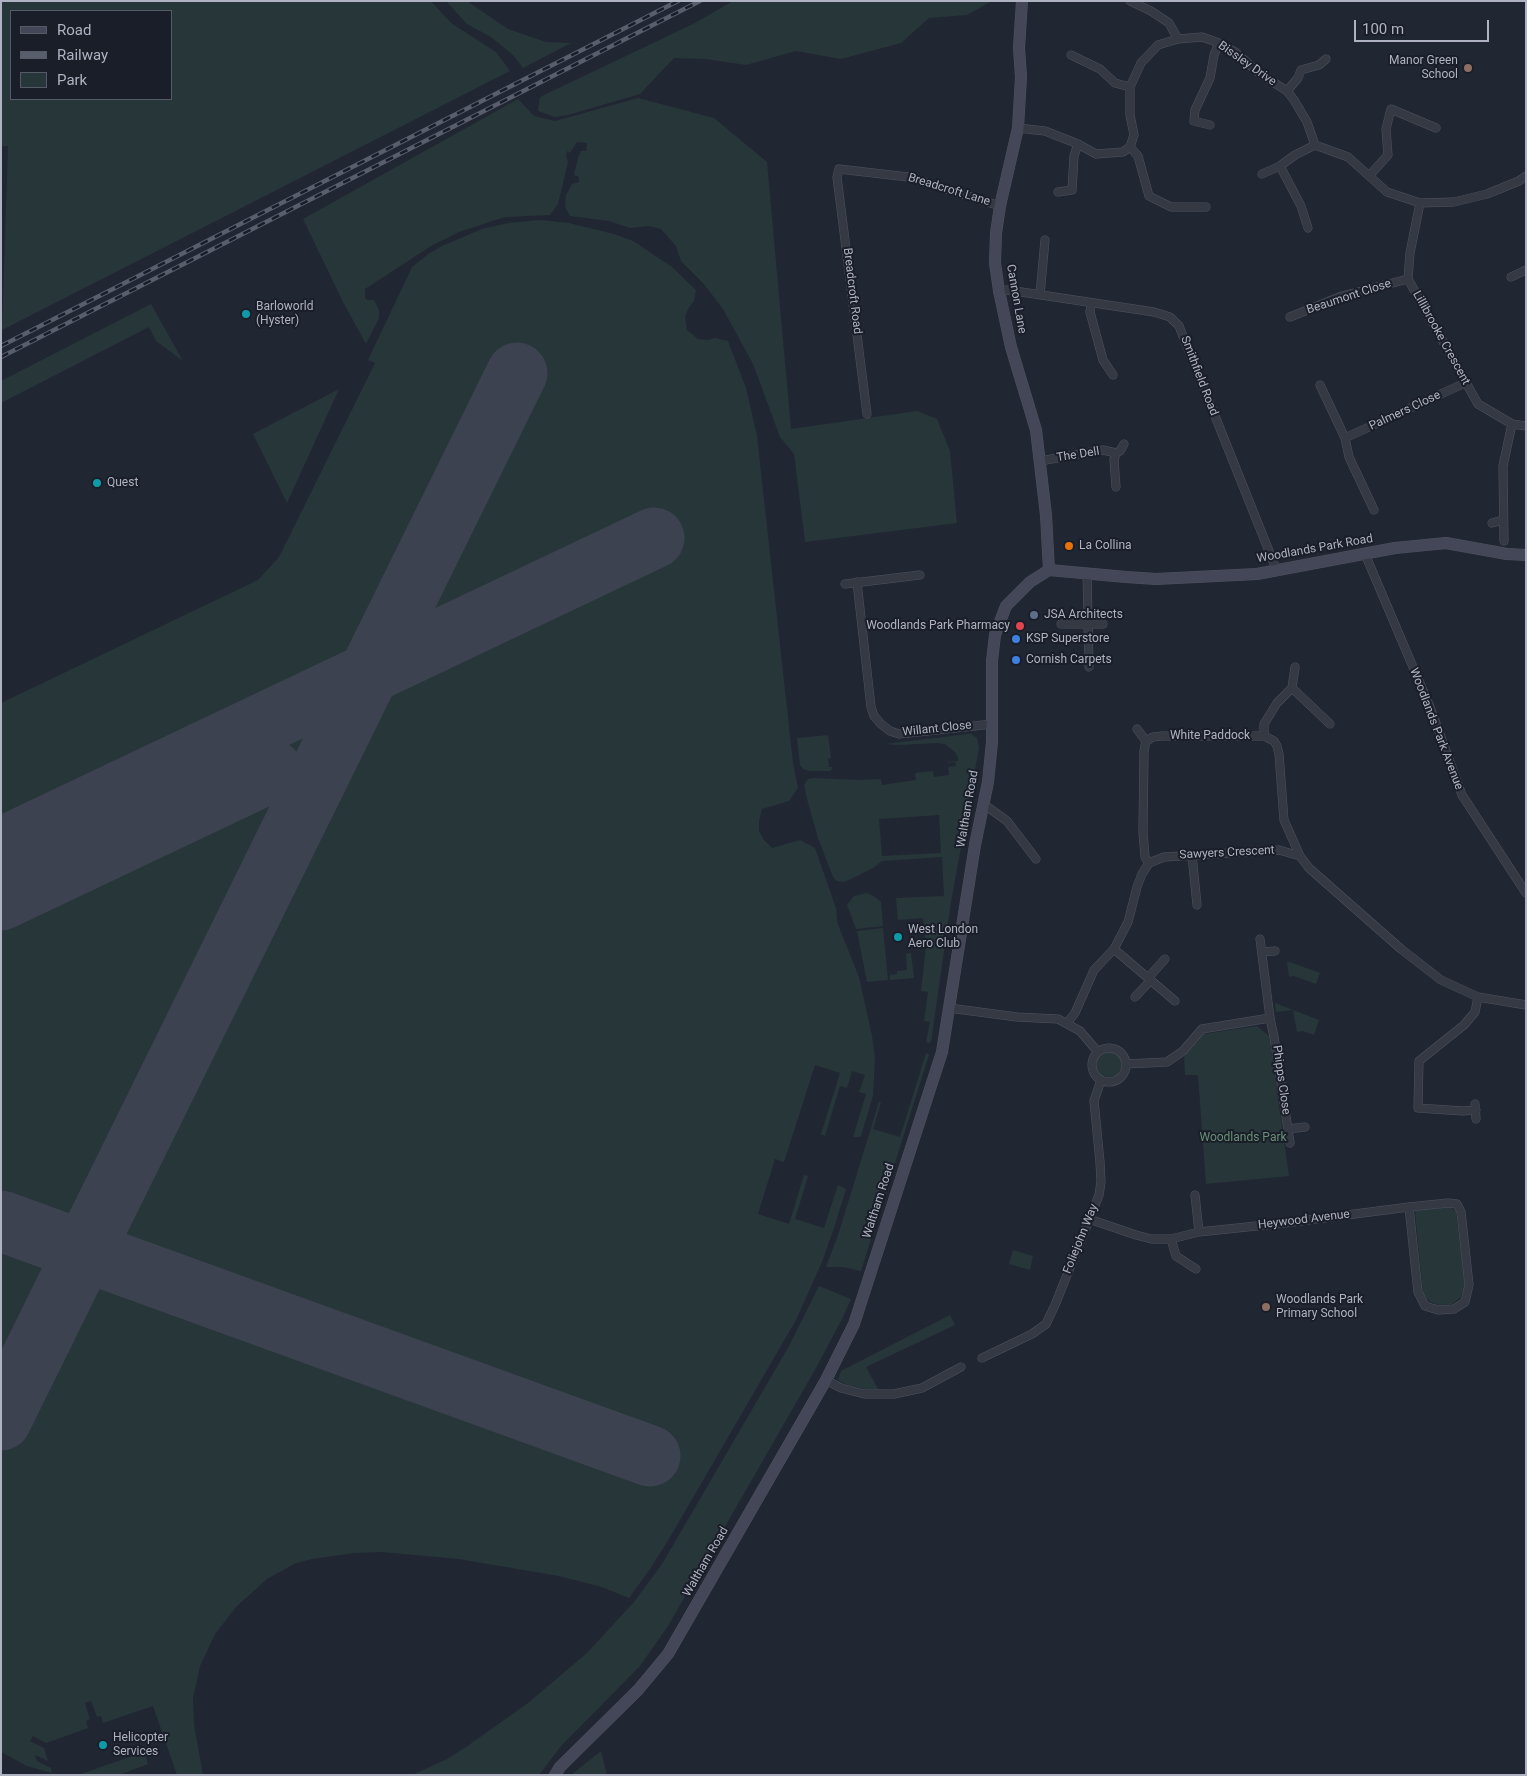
<!DOCTYPE html>
<style>
body{margin:0}
#map{position:relative;width:1527px;height:1776px;overflow:hidden;background:#212633;font-family:Roboto,sans-serif}
canvas{display:block}
.frame{position:absolute;inset:0;border:2px solid #afb3c1;pointer-events:none}
.legend{position:absolute;left:10px;top:10px;width:162px;height:90px;box-sizing:border-box;background:#1a1e29;border:1px solid #565a66;margin:0;padding:6px 9px;list-style:none;font-size:15px;color:#afb3c1}
.legend li{display:flex;align-items:center;gap:10px;height:25px}
.legend b{width:25px;border:1px solid #565a66}
.scale{position:absolute;left:1354px;top:20px;width:135px;height:22px;box-sizing:border-box;border:2px solid #afb3c1;border-top:0;padding-left:6px;font-size:15px;line-height:18px;white-space:nowrap;color:#afb3c1;-webkit-text-stroke:4px #1a1e29;paint-order:stroke}
</style>
<div id="map">
<canvas width="1527" height="1776"></canvas>
<div class="frame"></div>
<ul class="legend">
<li><b style="height:6px;background:#434757"></b>Road</li>
<li><b style="height:6px;background:#595e6d"></b>Railway</li>
<li><b style="height:14px;background:#273639"></b>Park</li>
</ul>
<div class="scale">100 m</div>
</div>
<script>
const ctx = document.querySelector('canvas').getContext('2d');
ctx.lineJoin = 'round';
function paint(path, color) {
  ctx.fillStyle = color;
  ctx.fill(path, 'evenodd');
}
function toPath(rows) {
  const path = new Path2D();
  for (const r of rows) {
    if (r.length === 3) {
      path.moveTo(r[0] + r[2], r[1]);
      path.arc(r[0], r[1], r[2], 0, 2 * Math.PI);
      continue;
    }
    path.moveTo(r[0], r[1]);
    for (let i = 2; i < r.length; i += 2) path.lineTo(r[i], r[i + 1]);
  }
  return path;
}
function strokePath(path, color, width, dash) {
  ctx.strokeStyle = color;
  ctx.lineWidth = width;
  ctx.lineCap = dash ? 'butt' : 'round';
  ctx.setLineDash(dash || []);
  ctx.stroke(path);
}
function label(font, color, halo, rows, align = 'center') {
  ctx.font = font + ' Roboto,sans-serif';
  ctx.lineWidth = 4;
  ctx.setLineDash([]);
  ctx.textBaseline = 'middle';
  ctx.strokeStyle = halo;
  ctx.fillStyle = color;
  for (const [text, x, y, turn = 0] of rows) {
    ctx.save();
    ctx.translate(x, y);
    ctx.rotate((+turn || 0) * Math.PI / 180);
    ctx.textAlign = isNaN(turn) ? turn : align;
    if (halo) ctx.strokeText(text, 0, 0);
    ctx.fillText(text, 0, 0);
    ctx.restore();
  }
}
paint(toPath([
 [1,1,431,1,451,23,496,52,510,71,2,330,8,146,1,146],
 [171,11,171,99,11,99,11,11],
 [446,1,467,1,508,29,546,42,571,43,523,68,513,55,491,37,467,24],
 [733,1,992,1,967,15,929,18,901,43,841,59,796,51,746,65,706,59,674,58,640,94,568,115,555,117,538,111,540,97,695,23],
 [638,98,714,118,767,162,791,429,917,411,937,419,950,451,957,523,805,542,794,454,780,437,753,364,723,309,703,283,681,261,676,246,661,229,649,226,630,228,609,221,570,216,565,207,566,195,572,184,579,182,579,177,574,175,578,158,581,151,586,151,587,143,577,142,570,153,567,151,566,156,568,162,558,204,550,215,505,217,459,232,431,246,365,289,365,298,367,300,374,300,379,310,379,318,366,344,343,302,303,219,518,99,534,116,555,121],
 [540,220,569,223,614,234,633,241,672,267,696,290,694,301,688,309,685,317,687,330,698,339,708,340,715,338,728,341,746,388,757,436,793,763,798,788,789,801,762,809,759,821,759,831,764,840,772,848,800,840,815,848,836,908,837,922,859,977,872,1036,875,1057,873,1096,861,1136,859,1137,853,1137,866,1094,859,1092,865,1075,852,1071,847,1088,840,1086,825,1136,821,1134,840,1073,815,1065,784,1162,775,1159,758,1214,789,1224,804,1175,808,1176,795,1219,824,1228,838,1185,846,1189,834,1228,822,1262,796,1320,669,1539,650,1569,629,1598,602,1587,559,1576,459,1559,381,1552,354,1553,312,1559,296,1563,267,1579,236,1607,215,1634,200,1666,193,1698,194,1725,203,1775,177,1775,153,1706,103,1723,101,1716,97,1717,91,1701,85,1703,90,1719,86,1721,88,1728,46,1743,33,1736,30,1741,44,1748,48,1761,35,1755,37,1761,51,1768,52,1773,27,1766,1,1752,1,703,258,580,279,557,375,363,368,360,412,267,427,255,440,247,482,229,509,223],
 [151,304,183,361,156,341,149,327,1,403,1,381],
 [339,389,287,503,253,434],
 [967,734,971,734,977,738,979,748,951,902,931,1042,928,1043,926,1042,930,1022,924,1021,928,992,921,991,926,947,923,918,898,920,896,898,944,896,942,857,882,861,873,868,851,879,844,882,837,881,833,877,818,838,807,799,804,785,808,779,815,778,858,780,881,779,882,785,916,780,915,773,933,771,934,777,949,775,948,767,956,766,955,762,947,763,947,762,958,761,958,758,955,752,945,744,938,743,898,745,885,744],
 [939,815,941,853,882,856,879,819],
 [828,735,831,758,828,759,829,767,832,767,832,769,830,771,809,771,803,769,800,765,797,738],
 [867,893,875,897,881,902,883,926,856,929,847,905,854,896],
 [883,928,888,980,867,982,857,931],
 [911,953,914,978,890,980,890,972,891,975,897,974,897,971,907,970,906,954],
 [1287,961,1320,973,1316,984,1294,976,1289,977],
 [1275,1003,1319,1020,1314,1035,1302,1031,1297,1032,1293,1010,1276,1012],
 [1257,1026,1269,1036,1289,1176,1206,1184,1198,1075,1185,1075,1184,1057,1204,1034],
 [1109,1064,13],
 [926,1053,929,1054,928,1058,861,1271,843,1267,826,1267,838,1235,879,1102,881,1102,873,1129,900,1137],
 [1450,1207,1456,1212,1465,1287,1460,1298,1452,1304,1439,1305,1430,1302,1423,1294,1415,1211],
 [1013,1250,1033,1256,1030,1270,1009,1264],
 [819,1286,851,1299,843,1317,816,1368,668,1626,640,1666,561,1746,539,1775,412,1775,447,1759,466,1747,528,1703,587,1653,634,1602,662,1564,693,1511,789,1346],
 [950,1315,955,1325,866,1367,878,1389,865,1389,845,1384,838,1380,841,1371],
 [601,1751,607,1775,571,1775],
 [144,1752,148,1764,119,1775,78,1775]
]), '#273639');
strokePath(toPath([
 [1,848,654,538],
 [1,900,273,771],
 [1,1221,650,1456],
 [1,1420,517,373]
]), '#3d4250', 61);
const street = toPath([
 [1130,1,1151,11,1169,23,1178,39],
 [1071,55,1100,69,1115,83,1130,87],
 [1287,91,1298,78,1301,70,1319,65,1326,59],
 [1210,125,1194,121,1195,110,1210,78,1214,55,1219,43],
 [1018,128,1045,131,1078,144,1096,154,1123,152,1130,147,1134,135,1130,115,1130,87,1141,63,1158,45,1178,39,1202,37,1219,43,1235,52,1259,73,1287,91,1294,100,1307,122,1315,145],
 [1315,145,1348,157,1387,192,1420,203,1454,202,1487,194,1519,181,1526,176],
 [1130,147,1138,156,1149,196,1171,207,1206,207],
 [1280,166,1301,206,1308,228],
 [1262,174,1280,166,1295,155,1315,145],
 [1369,176,1388,155,1386,129,1391,109,1436,128],
 [1058,192,1072,190,1074,156,1078,144],
 [1420,203,1410,253,1408,279,1478,404,1512,424,1526,426],
 [1511,277,1526,270],
 [999,291,1008,290,1154,312,1170,317,1179,326,1277,571],
 [1040,295,1045,240],
 [1091,303,1090,312,1103,360,1113,375],
 [1290,317,1342,296,1408,279],
 [1320,385,1345,438,1349,457,1374,510],
 [867,414,837,177,839,169,908,177,1000,206],
 [1345,438,1465,383],
 [1116,453,1120,451,1124,444],
 [1040,461,1103,450,1116,453,1114,460,1116,487],
 [1492,523,1503,520],
 [1504,541,1503,466,1512,424],
 [1365,554,1430,707,1462,795,1526,893],
 [1087,573,1089,667],
 [857,582,871,707,874,716,881,724,890,731,899,734,993,724],
 [845,584,920,575],
 [1061,624,1103,624],
 [1292,688,1330,724],
 [1137,729,1146,741],
 [1264,736,1264,724,1277,703,1292,688,1295,667],
 [984,806,989,808,1007,821,1036,859],
 [1192,855,1197,905],
 [1149,863,1145,857,1143,832,1144,751,1146,741,1153,737,1162,736,1264,736,1274,741,1277,746,1279,754,1284,820,1300,856],
 [1260,939,1270,1018,1274,1037,1290,1143],
 [1114,949,1175,1001],
 [1262,952,1275,951],
 [1148,978,1165,959],
 [1135,997,1151,980],
 [949,1008,1017,1017,1058,1019,1080,1031,1098,1052],
 [1067,1023,1075,1013,1094,970,1114,949,1128,922,1137,887,1142,874,1149,863,1164,857,1279,850,1300,856,1309,868,1401,949,1441,980,1478,997,1526,1005],
 [1109,1065,17],
 [1126,1064,1167,1062,1183,1051,1202,1029,1270,1018],
 [1475,1104,1476,1119],
 [1476,1110,1463,1111,1418,1108,1419,1061,1464,1025,1475,1012,1478,997],
 [1288,1129,1305,1127],
 [1195,1195,1199,1232],
 [1089,1219,1136,1235,1151,1239,1171,1239,1199,1232,1285,1223,1409,1207,1448,1203,1457,1204,1461,1212,1469,1285,1465,1302,1454,1309,1438,1310,1425,1306,1418,1292,1409,1207],
 [1171,1239,1176,1256,1196,1269],
 [982,1358,1032,1334,1046,1324,1055,1305,1099,1195,1101,1182,1100,1162,1094,1101,1101,1080],
 [826,1380,841,1388,864,1394,894,1394,922,1388,961,1367]
]);
const secondary = toPath([
 [1022,1,1019,48,1021,77,1018,128,1000,206,996,233,995,263,999,291,1011,347,1036,430,1046,515,1049,570],
 [1049,570,1126,577,1156,579,1257,574,1395,548,1446,543,1507,554,1526,555],
 [555,1775,560,1767,638,1690,668,1654,826,1380,854,1324,942,1052,975,845,988,782,992,742,992,661,995,635,1006,606,1030,582,1049,570]
]);
strokePath(street, '#4f535f', 9);
strokePath(secondary, '#4f535f', 12);
strokePath(street, '#343944', 8);
strokePath(secondary, '#434757', 11);
const rail = toPath([
 [1,346,678,1],
 [1,357,700,1]
]);
strokePath(rail, '#595e6d', 4.5);
strokePath(rail, '#1a1e29', 2.5, [8]);
for (const [x, y, r, color] of [
 [1468,68,5,"#8d6e63"],
 [246,314,5,"#0f9aa8"],
 [97,483,5,"#0f9aa8"],
 [1069,546,5,"#e8710a"],
 [1034,615,5,"#5c6f8a"],
 [1020,626,5,"#e0444e"],
 [1016,639,5,"#3f7fe0"],
 [1016,660,5,"#3f7fe0"],
 [898,937,5,"#0f9aa8"],
 [1266,1307,5,"#8d6e63"],
 [103,1745,5,"#0f9aa8"]
]) {
  const dot = new Path2D();
  dot.arc(x, y, r, 0, 2 * Math.PI);
  ctx.fillStyle = color;
  ctx.fill(dot);
  strokePath(dot, '#1a1e29', 2);
}
label('12px', '#afb3c1', '#1a1e29', [
 ["Manor Green",1458,61,"right"],
 ["School",1458,75,"right"],
 ["Barloworld",256,307],
 ["(Hyster)",256,321],
 ["Quest",107,483],
 ["La Collina",1079,546],
 ["JSA Architects",1044,615],
 ["Woodlands Park Pharmacy",1010,626,"right"],
 ["KSP Superstore",1026,639],
 ["Cornish Carpets",1026,660],
 ["West London",908,930],
 ["Aero Club",908,944],
 ["Woodlands Park",1276,1300],
 ["Primary School",1276,1314],
 ["Helicopter",113,1738],
 ["Services",113,1752]
], 'left');
label('12px', '#afb3c1', '#1a1e29', [
 ["Bissley Drive",1247,64,35],
 ["Breadcroft Lane",949,190,17],
 ["Breadcroft Road",852,291,83],
 ["Beaumont Close",1349,297,-18],
 ["Cannon Lane",1016,299,80],
 ["Lillibrooke Crescent",1441,338,61],
 ["Smithfield Road",1199,376,69],
 ["Palmers Close",1405,411,-25],
 ["The Dell",1078,455,-9],
 ["Woodlands Park Road",1315,549,-10],
 ["Willant Close",937,729,-6],
 ["Woodlands Park Avenue",1436,729,69],
 ["White Paddock",1210,736],
 ["Waltham Road",968,809,-80],
 ["Sawyers Crescent",1227,853,-3],
 ["Phipps Close",1281,1080,82],
 ["Waltham Road",879,1201,-72],
 ["Heywood Avenue",1304,1220,-7],
 ["Foliejohn Way",1081,1239,-68],
 ["Waltham Road",706,1562,-60]
]);
label('12px', '#698f77', '#1a1e29', [
 ["Woodlands Park",1243,1138]
]);
</script>
